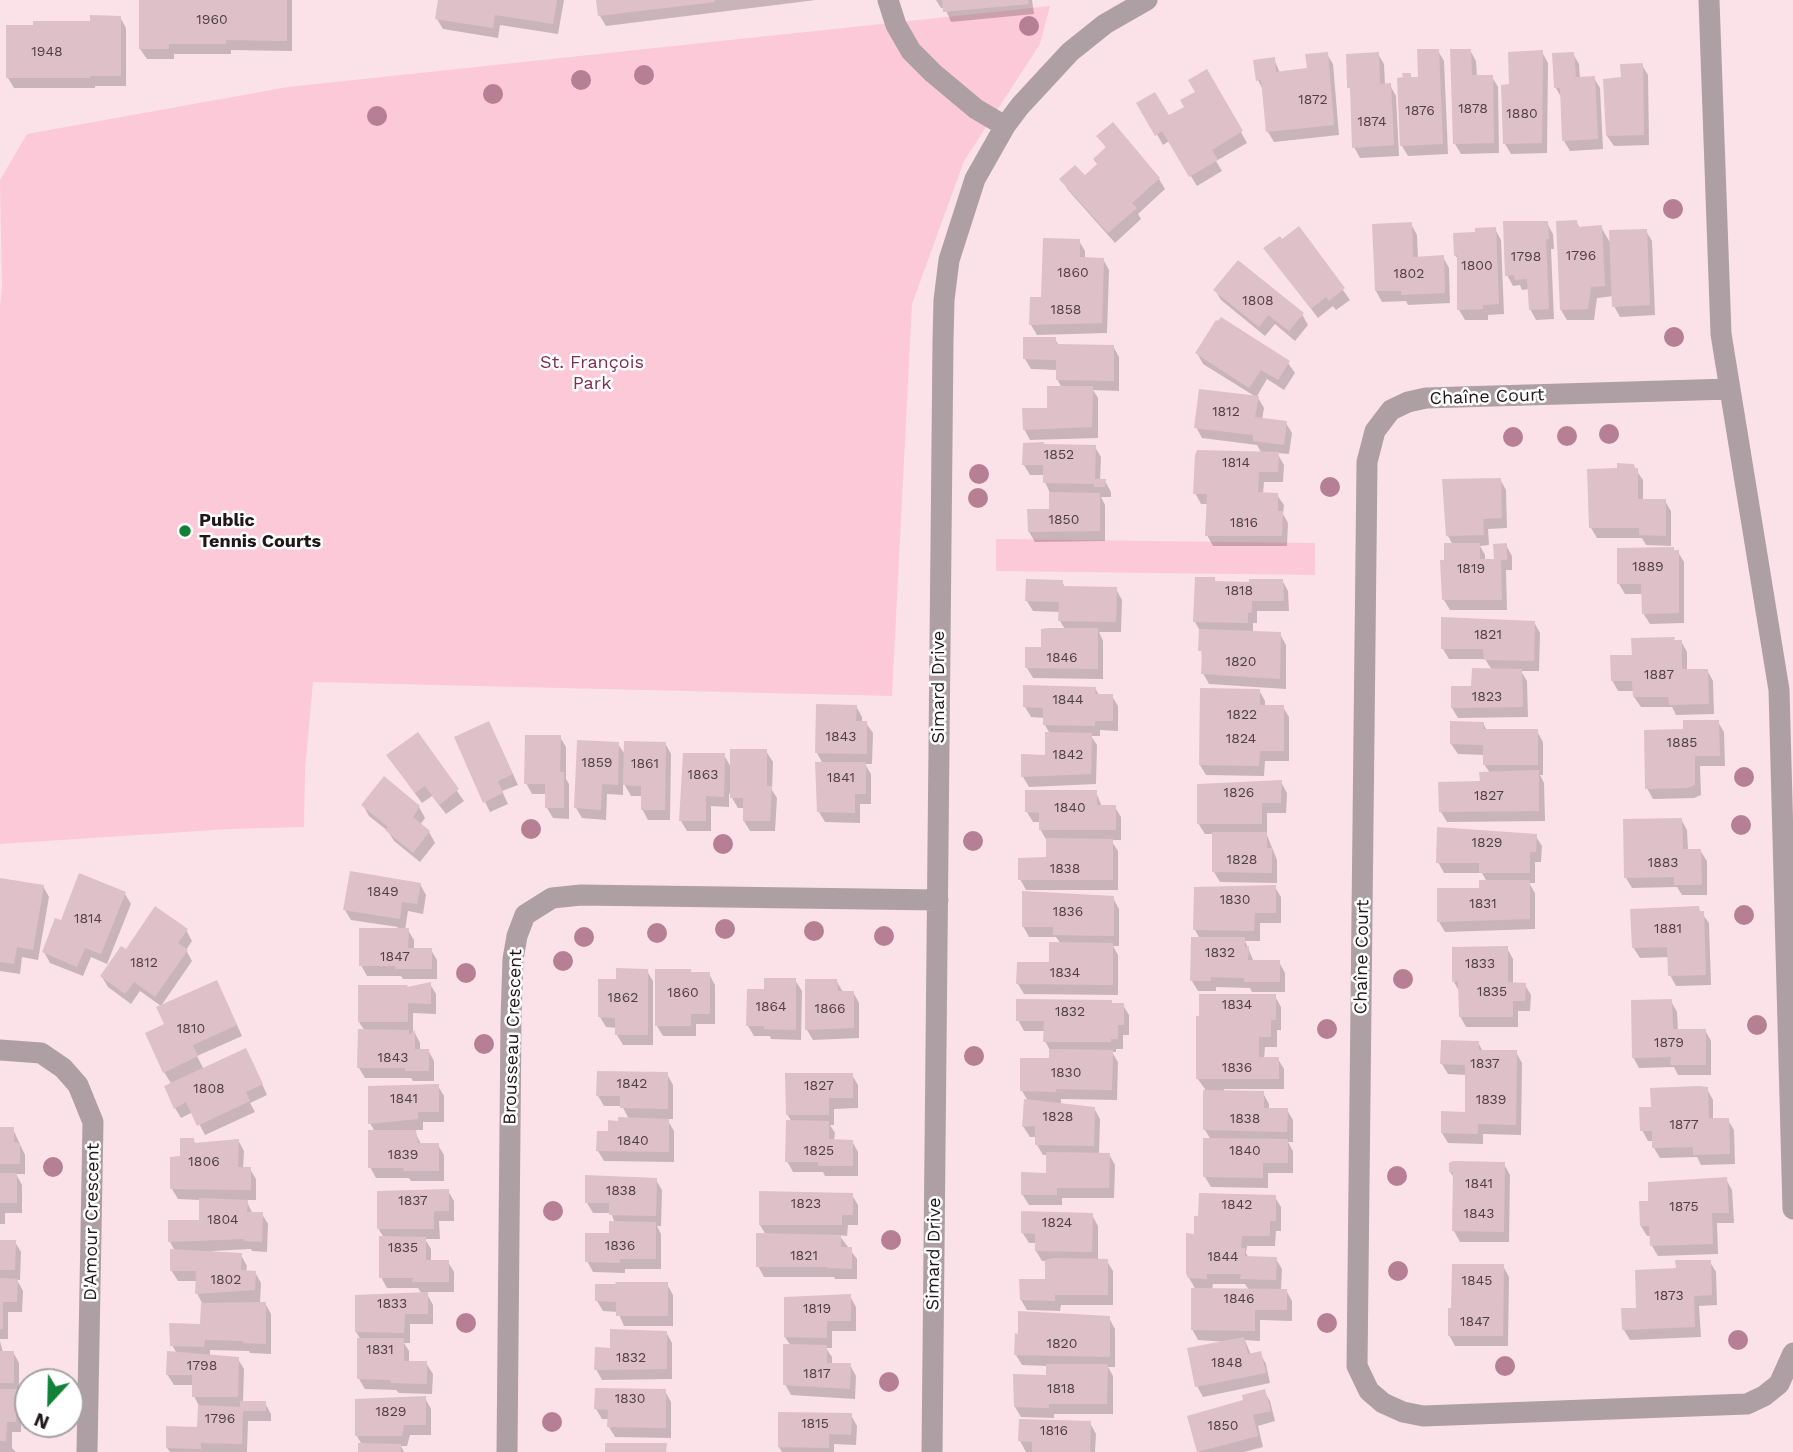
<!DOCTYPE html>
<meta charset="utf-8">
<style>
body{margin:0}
#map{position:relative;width:1793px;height:1452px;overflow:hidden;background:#fbe2e9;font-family:"Work Sans",sans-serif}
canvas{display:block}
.north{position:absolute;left:14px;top:1368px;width:70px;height:70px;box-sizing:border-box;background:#fff;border:2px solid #a6a2a3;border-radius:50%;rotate:202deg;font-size:19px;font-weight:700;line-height:28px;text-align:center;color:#21161a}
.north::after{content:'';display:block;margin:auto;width:24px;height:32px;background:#128239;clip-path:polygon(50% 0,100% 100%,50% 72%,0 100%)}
</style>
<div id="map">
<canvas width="1793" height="1452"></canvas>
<div class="north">N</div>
</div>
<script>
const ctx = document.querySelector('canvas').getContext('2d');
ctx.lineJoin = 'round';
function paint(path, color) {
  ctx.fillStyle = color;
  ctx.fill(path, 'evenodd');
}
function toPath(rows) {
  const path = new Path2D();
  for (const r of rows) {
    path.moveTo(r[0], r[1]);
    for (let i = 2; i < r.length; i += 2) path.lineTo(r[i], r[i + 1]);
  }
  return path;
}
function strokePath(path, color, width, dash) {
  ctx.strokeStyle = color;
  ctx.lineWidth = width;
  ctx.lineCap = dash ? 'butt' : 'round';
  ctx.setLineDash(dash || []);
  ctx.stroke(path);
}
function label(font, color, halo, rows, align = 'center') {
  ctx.font = font + ' "Work Sans",sans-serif';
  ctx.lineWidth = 5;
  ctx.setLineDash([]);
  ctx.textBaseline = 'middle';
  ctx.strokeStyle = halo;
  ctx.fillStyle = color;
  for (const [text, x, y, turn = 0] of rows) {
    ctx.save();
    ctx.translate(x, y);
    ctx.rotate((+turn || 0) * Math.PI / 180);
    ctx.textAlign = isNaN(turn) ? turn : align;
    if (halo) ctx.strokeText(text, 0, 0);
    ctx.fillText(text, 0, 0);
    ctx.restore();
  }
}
paint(toPath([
 [1050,6,1040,44,964,161,912,304,892,696,313,682,305,770,304,827,230,829,0,844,0,306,2,289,0,180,27,134,288,87],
 [996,539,1315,543,1315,575,996,571]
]), '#fcc9d8');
paint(toPath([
 [141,0,292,0,292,51,231,50,231,54,174,54,174,59,147,59,140,49],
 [440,0,564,0,558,34,500,25,498,38,443,29,437,19],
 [598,0,816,0,606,26,600,16],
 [936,0,1032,0,1034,14,951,22,945,8,941,8],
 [120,17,126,28,126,86,95,86,95,88,14,88,8,78,92,22],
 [1470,50,1476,61,1477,77,1492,77,1498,87,1499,153,1461,154,1455,144],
 [1438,51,1444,61,1448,154,1408,156,1402,146,1410,74,1412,79,1420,78],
 [1542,52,1548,63,1547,153,1511,154,1505,144,1511,86],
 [1327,54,1333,64,1339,135,1274,142,1268,132,1263,90,1258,80,1274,59,1280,73,1309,70],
 [1378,54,1384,64,1385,85,1390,85,1396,96,1399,156,1360,158,1354,147,1352,92,1349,87],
 [1573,54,1579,64,1580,79,1594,78,1600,88,1603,149,1570,151,1564,141,1562,99,1556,88],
 [1642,65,1648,75,1649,145,1614,146,1607,136,1623,79],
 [1207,71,1247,143,1216,161,1222,171,1197,186,1169,141,1163,145,1139,103,1169,117,1186,108,1197,93],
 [1099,137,1159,179,1165,189,1138,214,1141,219,1115,243,1068,190,1062,180,1085,177,1098,166,1107,149],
 [1576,222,1580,228,1601,227,1611,244,1646,231,1652,241,1655,315,1620,317,1614,306,1614,296,1597,298,1594,320,1567,320,1561,310],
 [1547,223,1553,234,1554,249,1551,249,1554,319,1536,320,1530,309,1529,289,1522,290,1520,285,1513,286,1507,275],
 [1411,224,1417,235,1418,258,1443,257,1449,268,1450,303,1408,305,1406,301,1382,302,1376,291,1374,226],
 [1299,228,1350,300,1336,310,1333,306,1318,318,1266,249,1282,242],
 [1495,229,1501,240,1504,314,1488,315,1488,320,1465,320,1459,310,1459,261,1455,255,1477,234],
 [1079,241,1085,251,1085,259,1103,259,1109,270,1107,333,1037,335,1031,325,1043,299],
 [1215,290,1302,314,1308,325,1295,341,1275,324,1265,336,1221,300],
 [1055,339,1059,346,1113,346,1119,357,1119,391,1093,390,1098,398,1098,438,1030,440,1024,429,1048,409,1062,388,1057,379,1057,370,1031,369,1025,359],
 [1197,353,1288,363,1295,373,1284,390,1267,379,1257,396,1264,408,1262,420,1286,423,1292,433,1289,454,1277,453,1284,465,1283,482,1264,482,1263,494,1277,495,1284,505,1283,514,1288,523,1287,546,1213,546,1207,535,1208,504,1201,504,1195,493,1262,454,1257,445,1202,438,1196,427,1256,397,1203,364],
 [1095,447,1101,457,1100,481,1105,481,1111,492,1111,497,1101,497,1105,505,1105,541,1035,542,1029,532,1050,511,1050,493,1045,482,1045,475,1030,475,1024,465],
 [1636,470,1643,480,1643,501,1665,501,1671,511,1671,549,1678,552,1684,562,1684,623,1650,624,1643,613,1643,594,1625,594,1619,584,1671,549,1671,546,1646,545,1642,538,1597,538,1591,528],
 [1500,479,1506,490,1507,528,1488,529,1489,545,1480,546,1485,555,1485,561,1496,560,1506,545,1512,556,1512,570,1506,570,1507,610,1450,610,1444,600,1445,562,1453,545,1448,536,1447,506],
 [1282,580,1288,591,1289,611,1257,611,1257,623,1253,623,1253,633,1280,634,1286,645,1286,689,1209,684,1203,673,1200,631,1195,622,1216,583,1251,583],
 [1062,582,1065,587,1116,589,1122,600,1121,632,1099,632,1103,641,1103,679,1033,678,1027,668,1043,648,1066,631,1060,621,1060,612,1033,611,1027,601],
 [1534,622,1540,633,1539,671,1521,671,1527,681,1528,717,1458,718,1452,708,1492,670,1485,659,1449,659,1443,649],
 [1681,641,1687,652,1687,671,1707,670,1713,681,1714,714,1676,715,1672,707,1641,707,1634,697,1634,691,1618,691,1612,680,1675,642],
 [1095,688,1099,695,1112,696,1118,706,1118,731,1100,730,1100,736,1091,736,1097,745,1096,784,1029,787,1023,777,1047,757,1050,734,1045,725,1045,718,1031,717,1025,707],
 [1259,690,1265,701,1265,707,1283,707,1289,717,1289,761,1265,761,1264,776,1206,775,1200,765],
 [856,706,862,717,862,723,866,723,873,733,872,764,865,764,871,774,871,804,860,804,860,823,825,822,819,812,823,764,817,753],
 [1718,722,1724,732,1725,766,1700,766,1701,795,1694,798,1653,799,1647,788,1684,731],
 [1483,723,1487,731,1537,731,1543,742,1543,775,1540,775,1544,783,1545,821,1447,822,1441,812,1482,783,1490,773,1484,764,1485,755,1458,754,1451,744],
 [494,733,518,785,502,791,508,804,490,812,485,802],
 [417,735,464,801,446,814,432,796,422,803,395,766],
 [560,737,566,747,566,779,569,784,569,819,553,818,547,808,547,794,532,794,526,783],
 [665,743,671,754,670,820,648,820,642,809,642,796,631,796,623,782,623,795,607,794,606,820,582,818,576,808,618,744,626,756],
 [766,751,773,762,772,790,777,798,775,831,750,831,744,821,744,808,738,808,729,793,729,807,711,806,711,831,687,831,681,821,724,755,732,769],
 [1281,782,1287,793,1286,813,1267,813,1267,835,1277,860,1277,883,1220,882,1214,872,1214,834,1205,834,1198,823],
 [1096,792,1102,807,1115,807,1121,817,1121,840,1111,840,1118,851,1118,890,1026,890,1020,879,1047,859,1047,841,1040,829,1040,822,1033,822,1027,812],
 [363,805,419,807,425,818,420,825,429,832,435,843,420,862,394,841,388,831,369,816],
 [1681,819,1687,830,1688,850,1700,850,1707,861,1707,895,1682,895,1677,887,1632,888,1626,878,1625,821],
 [1535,835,1542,846,1541,862,1535,862,1535,883,1529,883,1535,893,1535,929,1445,932,1439,922,1480,890,1487,882,1482,873,1444,873,1438,862],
 [0,884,43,886,49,897,38,960,22,957,20,974,0,971],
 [420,884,426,895,423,914,408,911,405,930,408,930,414,940,414,950,431,950,437,960,437,979,403,979,401,976,367,976,361,965,398,927,351,920,345,910],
 [1275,887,1281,897,1281,923,1260,923,1260,941,1245,941,1254,962,1279,962,1285,973,1285,992,1252,992,1250,988,1216,987,1216,991,1198,991,1192,981,1200,939,1195,930],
 [125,894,131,904,107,964,91,957,83,976,50,963,44,952],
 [1113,898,1119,909,1119,946,1113,946,1118,955,1118,995,1024,994,1018,984,1050,964,1061,944,1056,937,1029,937,1023,926],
 [1698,908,1709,923,1711,985,1676,986,1670,975,1669,957,1640,958,1633,947],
 [186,930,192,941,186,950,192,961,161,1006,140,991,131,1004,108,987,102,977,126,952],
 [1507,948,1513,959,1513,984,1525,985,1531,995,1530,1011,1518,1011,1518,1027,1466,1027,1460,1016,1460,993,1454,982],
 [647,971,653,981,653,1045,623,1045,617,1035,617,1028,606,1027,600,1017],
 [709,974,715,985,715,1024,696,1024,696,1036,663,1036,657,1026],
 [795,980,802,991,801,1040,771,1039,770,1036,754,1036,748,1026,766,990],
 [836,980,843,992,853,992,859,1003,859,1038,813,1040,807,1030],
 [430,984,436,994,436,1014,413,1013,413,1034,415,1033,420,1043,420,1050,428,1050,434,1061,434,1081,413,1081,411,1078,365,1078,359,1068,365,1031,359,1022,408,989],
 [222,992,242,1036,197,1056,204,1070,252,1061,267,1095,250,1103,255,1112,205,1135,193,1112,181,1118,175,1108,172,1085,164,1072],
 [1275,996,1281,1007,1281,1030,1277,1030,1277,1047,1265,1047,1264,1059,1278,1059,1284,1069,1284,1089,1224,1089,1224,1092,1263,1093,1269,1104,1269,1109,1287,1110,1293,1120,1293,1142,1288,1142,1293,1151,1293,1173,1268,1173,1268,1188,1211,1187,1205,1177,1211,1140,1205,1130,1205,1089,1197,1078],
 [1671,1001,1677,1012,1678,1031,1705,1030,1711,1041,1711,1075,1678,1075,1674,1067,1639,1068,1633,1057],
 [1113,1005,1123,1005,1129,1015,1129,1035,1123,1035,1123,1049,1116,1049,1116,1052,1112,1052,1118,1062,1117,1100,1061,1099,1061,1105,1094,1108,1100,1119,1099,1154,1109,1154,1115,1165,1114,1198,1062,1198,1062,1205,1029,1205,1022,1194,1048,1175,1048,1155,1043,1155,1037,1145,1037,1137,1030,1137,1023,1126,1028,1101,1022,1091,1051,1060,1051,1052,1045,1041,1045,1031,1024,1031,1018,1020],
 [1478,1042,1483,1052,1516,1052,1522,1063,1521,1135,1483,1134,1483,1144,1448,1143,1442,1133,1467,1113,1467,1075,1448,1074,1442,1064],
 [667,1074,673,1085,673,1119,667,1119,674,1131,674,1162,604,1161,598,1151,609,1133,620,1122,629,1119,622,1106,604,1106,598,1096],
 [852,1075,858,1085,858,1108,834,1109,834,1125,830,1125,835,1133,834,1141,852,1141,858,1152,858,1176,825,1176,823,1172,793,1172,787,1161,792,1122,787,1114],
 [438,1086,444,1096,444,1122,423,1122,423,1130,414,1130,421,1144,438,1145,444,1155,444,1181,411,1181,409,1178,376,1178,370,1167,375,1132,370,1123],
 [1707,1089,1713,1100,1713,1120,1728,1120,1734,1130,1735,1164,1701,1165,1697,1157,1660,1158,1654,1148,1654,1141,1648,1141,1642,1130,1653,1109],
 [0,1129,13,1129,25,1155,25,1174,16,1174,22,1185,22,1213,5,1213,5,1224,0,1224],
 [193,1139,196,1145,238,1140,244,1151,243,1169,250,1169,256,1179,256,1200,246,1200,253,1214,262,1214,268,1224,267,1252,252,1251,251,1249,212,1251,212,1253,241,1255,247,1266,246,1272,255,1272,261,1283,260,1303,265,1303,271,1314,271,1354,250,1353,249,1351,210,1350,210,1357,238,1359,244,1369,243,1403,265,1403,271,1414,271,1421,248,1421,247,1452,170,1452,167,1448,198,1429,199,1406,194,1396,194,1385,174,1385,167,1374,177,1354,172,1345,202,1326,202,1303,197,1293,197,1281,178,1281,171,1270,175,1251,170,1242,200,1222,200,1200,178,1199,172,1189,182,1158],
 [1504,1164,1510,1175,1509,1242,1460,1242,1454,1231,1455,1179,1450,1172],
 [1726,1179,1732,1190,1734,1223,1717,1223,1718,1254,1658,1256,1652,1246,1651,1236,1647,1236,1641,1226,1650,1203],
 [656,1180,662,1190,661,1226,657,1226,661,1234,661,1269,625,1269,625,1273,593,1272,587,1261,610,1235,615,1223,611,1213,593,1213,587,1203],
 [448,1191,454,1201,454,1221,439,1221,440,1239,425,1239,431,1249,431,1262,448,1262,454,1272,454,1292,426,1292,433,1305,433,1324,410,1324,410,1343,404,1343,409,1351,409,1363,426,1363,433,1374,432,1394,399,1393,396,1390,365,1389,359,1379,361,1340,356,1332,422,1294,418,1288,387,1288,381,1277,384,1238,378,1228],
 [852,1195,858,1205,858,1225,848,1225,847,1236,839,1235,857,1259,857,1279,835,1279,834,1277,764,1277,758,1266,766,1235,760,1225],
 [1275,1197,1281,1207,1281,1231,1276,1231,1275,1246,1247,1246,1246,1253,1249,1258,1276,1259,1282,1269,1281,1290,1286,1290,1292,1301,1292,1321,1260,1320,1260,1341,1245,1340,1251,1355,1260,1353,1266,1364,1270,1383,1203,1397,1197,1386,1227,1342,1198,1340,1192,1329,1196,1290,1189,1278,1196,1236],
 [1213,1284,1245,1284,1249,1290,1212,1290],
 [1092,1215,1098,1226,1098,1261,1107,1261,1113,1271,1113,1305,1061,1305,1060,1311,1027,1310,1021,1300,1046,1281,1047,1261,1042,1261,1036,1251,1036,1243,1029,1243,1022,1232],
 [0,1241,15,1242,21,1252,20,1280,17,1280,23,1291,22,1312,8,1312,8,1339,0,1339],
 [1710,1262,1716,1272,1717,1305,1699,1306,1701,1337,1630,1340,1624,1330,1638,1309,1677,1270],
 [1503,1266,1509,1277,1508,1346,1455,1346,1449,1335],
 [667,1284,673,1295,673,1326,624,1326,618,1312,603,1311,597,1301],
 [850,1296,856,1307,856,1331,832,1331,832,1348,826,1348,832,1357,832,1365,850,1365,856,1376,855,1399,791,1395,785,1384,791,1346,785,1337],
 [1109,1318,1115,1329,1115,1367,1108,1367,1113,1376,1113,1414,1054,1414,1054,1418,1021,1417,1015,1407,1047,1377,1047,1366,1022,1365,1016,1355],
 [666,1332,672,1343,672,1379,602,1380,596,1369,612,1349],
 [0,1341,3,1352,13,1352,19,1363,19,1393,17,1393,22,1402,21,1432,12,1432,12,1448,16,1452,0,1452],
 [665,1391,671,1402,671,1438,615,1437,609,1427,609,1419,602,1419,596,1409],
 [1264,1391,1270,1401,1275,1421,1258,1426,1263,1447,1244,1452,1199,1452,1189,1417,1246,1401],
 [425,1398,431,1409,431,1435,410,1435,407,1446,401,1446,404,1452,359,1452,362,1445,357,1436],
 [851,1415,857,1426,856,1445,834,1444,834,1452,782,1452,779,1447],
 [1090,1423,1096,1434,1095,1452,1026,1452,1020,1441]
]), '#0003');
paint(toPath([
 [139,0,287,0,287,41,226,40,226,44,169,44,169,49,139,49],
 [438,0,557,0,553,24,495,15,493,28,435,19],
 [596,0,715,0,715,2,598,16],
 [942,0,1028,0,1029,4,943,12],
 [90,15,121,16,121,76,90,76,90,78,6,78,6,25,33,25,33,21,90,21],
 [1417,49,1439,49,1443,144,1400,146,1397,78,1403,77,1402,73,1411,73,1411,77,1418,77],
 [1450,49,1471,49,1472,75,1493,75,1494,143,1453,144],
 [1543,50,1542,143,1503,144,1501,85,1509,84,1508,52],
 [1328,52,1334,125,1266,132,1261,80,1256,81,1253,60,1275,57,1276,72,1290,70,1307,68,1305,54],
 [1379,52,1380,84,1391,83,1394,145,1352,148,1350,88,1347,88,1346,54],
 [1574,52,1576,77,1595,76,1598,139,1562,141,1560,88,1554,88,1552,53],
 [1643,63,1644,135,1606,136,1603,79,1621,77,1620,64],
 [1207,69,1243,131,1212,150,1218,160,1189,177,1162,131,1155,136,1136,103,1155,92,1169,115,1184,107,1180,100,1195,92,1188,80],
 [1113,122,1160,178,1132,203,1137,208,1108,233,1059,179,1075,165,1085,175,1097,164,1093,159,1106,147,1096,136],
 [1577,220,1578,227,1602,225,1605,286,1591,287,1588,309,1560,310,1556,221],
 [1503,221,1548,221,1549,239,1546,239,1549,309,1529,310,1527,279,1515,280,1514,275,1505,276],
 [1412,222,1413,257,1444,255,1445,293,1401,295,1401,291,1375,291,1372,224],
 [1299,226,1345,288,1329,301,1326,297,1311,309,1263,248,1280,236,1282,239],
 [1496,227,1499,304,1483,305,1483,309,1457,310,1457,255,1454,256,1453,233,1475,232,1475,228],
 [1647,229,1650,305,1612,307,1609,230],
 [1043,238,1080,239,1080,257,1104,258,1102,323,1029,325,1030,297,1041,297],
 [1238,260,1304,313,1289,331,1268,315,1259,327,1213,290],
 [1221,317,1290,361,1278,380,1261,370,1249,388,1195,353,1216,320,1218,321],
 [1023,337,1056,337,1056,344,1114,345,1114,381,1056,380,1056,360,1023,359],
 [1047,386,1093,386,1092,427,1023,430,1022,408,1047,408],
 [1199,389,1259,396,1255,417,1287,421,1284,445,1253,441,1253,435,1194,428],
 [1044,442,1044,444,1096,445,1095,479,1106,479,1105,487,1094,487,1094,484,1043,483,1043,465,1022,465,1023,443],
 [1197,450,1279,452,1278,472,1259,472,1258,492,1278,493,1278,511,1283,511,1282,536,1205,536,1207,494,1193,494,1195,455],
 [1617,463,1634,464,1635,468,1638,468,1638,499,1666,499,1666,536,1639,535,1639,528,1589,528,1587,469,1617,468],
 [1501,478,1502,518,1483,519,1484,535,1446,536,1442,479],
 [1049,492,1100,493,1100,531,1028,532,1027,509,1049,509],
 [1444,543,1480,543,1480,559,1494,559,1493,544,1507,543,1507,560,1501,560,1502,600,1442,600,1440,560,1444,560],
 [1674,547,1674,550,1679,550,1679,613,1642,614,1641,584,1617,584,1617,548],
 [1195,577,1215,577,1215,581,1249,582,1249,579,1283,579,1284,601,1252,601,1252,612,1248,613,1248,623,1193,622],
 [1026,579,1063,580,1063,586,1117,587,1116,622,1058,621,1059,602,1025,601],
 [1441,617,1535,621,1534,661,1484,660,1483,649,1441,649],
 [1048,628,1098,628,1098,669,1025,668,1025,647,1041,647,1041,629],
 [1199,629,1281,632,1280,679,1201,674,1202,651,1198,651],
 [1675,637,1674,640,1682,640,1682,669,1708,669,1709,704,1669,705,1668,697,1633,697,1632,681,1611,681,1610,655,1632,655,1631,638],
 [1472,668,1522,669,1523,707,1451,708,1451,686,1471,686],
 [1023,685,1096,687,1095,694,1113,694,1113,721,1095,721,1095,726,1043,725,1043,708,1023,707],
 [1200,688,1260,689,1260,705,1284,705,1284,751,1260,751,1259,766,1199,765],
 [816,704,857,705,856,721,867,721,867,754,815,753],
 [1683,720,1719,720,1720,756,1695,756,1695,785,1688,788,1645,789,1644,730,1683,729],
 [489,721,513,774,498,781,503,793,483,803,454,737],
 [1450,721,1484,722,1483,729,1538,729,1538,765,1483,765,1483,745,1450,744],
 [418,732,459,789,439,805,425,786,415,793,386,755],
 [1045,732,1092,733,1091,774,1021,777,1021,754,1045,755],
 [525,735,561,735,560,772,564,772,564,808,545,808,545,784,524,784],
 [577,740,619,742,618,785,602,784,601,810,574,808],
 [624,741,666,742,665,810,641,810,641,786,623,785],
 [730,749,767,749,767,786,772,786,770,821,743,821,743,798,730,798],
 [683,753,725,753,724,797,706,796,706,821,679,821],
 [815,762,866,762,866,794,855,794,855,813,817,812],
 [1539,770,1539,811,1439,812,1438,782,1480,781,1479,772],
 [384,776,420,806,413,817,430,831,413,853,385,830,388,827,361,805],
 [1282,780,1281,803,1262,803,1262,824,1197,824,1197,784],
 [1025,790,1097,790,1097,805,1116,805,1116,830,1039,830,1039,813,1025,812],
 [1682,818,1683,849,1701,849,1702,885,1674,885,1674,877,1624,878,1623,819],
 [1437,827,1537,834,1536,852,1530,852,1530,873,1479,873,1479,863,1436,863],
 [1212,832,1267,832,1267,848,1272,848,1272,873,1212,872],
 [1046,838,1113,839,1113,880,1018,880,1018,858,1046,857],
 [350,871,421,883,417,904,402,902,400,919,343,910],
 [79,873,126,892,101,954,85,948,77,967,42,952,55,918,61,920],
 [0,878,44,885,33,950,17,947,14,964,0,962],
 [1479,880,1530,880,1530,919,1437,922,1437,888,1479,888],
 [1276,885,1276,913,1255,913,1254,931,1193,930,1194,887],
 [1022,891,1114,896,1114,936,1053,935,1053,927,1022,927],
 [155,906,188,929,178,943,188,950,155,997,134,982,125,994,100,976,121,946,126,949],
 [1699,906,1700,911,1704,911,1706,975,1668,976,1667,947,1632,948,1630,909],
 [359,928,409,928,408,948,432,948,432,969,395,969,395,966,359,966],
 [1191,937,1245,937,1245,947,1249,946,1248,960,1280,960,1280,982,1244,982,1244,978,1211,977,1211,981,1190,981],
 [1049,942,1113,943,1113,985,1016,984,1017,962,1049,962],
 [1508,946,1508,982,1526,983,1525,1001,1513,1001,1513,1017,1459,1017,1458,981,1452,982,1452,947],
 [616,968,648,969,648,1035,615,1035,615,1018,598,1017,598,979,616,979],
 [655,969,691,969,691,972,710,972,710,1014,691,1014,691,1026,655,1026],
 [764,978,796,978,796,1030,764,1029,764,1026,746,1026,747,989,764,989],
 [805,979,837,979,838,991,854,991,854,1028,805,1030],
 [217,980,237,1025,193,1045,198,1056,163,1073,145,1033,164,1024,156,1007],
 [431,982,431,1004,408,1003,408,1022,358,1022,358,985,408,985,407,987],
 [1199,994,1276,994,1276,1020,1271,1020,1271,1037,1259,1037,1259,1057,1279,1057,1279,1079,1196,1079,1196,1016,1199,1016],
 [1016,999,1112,1000,1112,1003,1124,1003,1124,1025,1118,1025,1118,1039,1111,1039,1111,1042,1043,1042,1044,1021,1016,1021],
 [1672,999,1673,1029,1706,1029,1706,1065,1670,1065,1671,1057,1632,1058,1631,1000],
 [358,1029,409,1030,409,1035,415,1030,415,1049,429,1049,429,1071,405,1071,405,1068,357,1068],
 [1441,1040,1479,1041,1479,1050,1517,1050,1516,1125,1478,1124,1478,1134,1441,1133,1441,1111,1465,1112,1465,1065,1440,1064],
 [246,1048,263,1084,246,1092,250,1101,197,1126,186,1102,174,1109,164,1086],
 [1049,1049,1113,1050,1112,1090,1056,1089,1056,1092,1020,1091,1020,1058,1049,1058],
 [597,1071,668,1072,668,1109,620,1108,620,1096,596,1096],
 [785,1073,853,1073,853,1098,829,1098,829,1115,786,1115],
 [439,1084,439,1112,418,1112,418,1119,368,1124,368,1086],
 [1699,1086,1708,1087,1709,1118,1729,1118,1730,1154,1693,1155,1693,1147,1652,1148,1652,1131,1640,1131,1639,1107,1651,1107,1650,1088],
 [1203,1090,1264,1091,1264,1108,1288,1108,1287,1132,1203,1130],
 [1024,1099,1095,1107,1094,1146,1035,1145,1035,1126,1022,1127],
 [618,1117,669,1119,669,1152,596,1151,597,1131,608,1131,608,1120,618,1121],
 [786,1120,829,1121,829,1139,853,1140,853,1166,818,1166,818,1162,785,1162],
 [0,1127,14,1127,14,1142,20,1143,20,1164,0,1164],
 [368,1130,416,1130,418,1143,439,1143,439,1171,403,1171,404,1168,368,1168],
 [180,1138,194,1138,194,1143,239,1139,238,1167,251,1167,251,1190,170,1189,170,1157,180,1156],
 [1203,1138,1288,1139,1288,1163,1263,1163,1263,1178,1203,1177],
 [1046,1152,1110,1153,1109,1188,1057,1188,1057,1195,1021,1195,1021,1172,1046,1173],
 [1453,1161,1505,1162,1504,1232,1452,1231,1453,1172,1449,1172,1449,1163],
 [0,1173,17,1173,17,1203,0,1203],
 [585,1175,657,1178,656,1216,609,1215,609,1203,585,1203],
 [1727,1177,1729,1213,1712,1213,1713,1244,1650,1246,1649,1226,1640,1226,1639,1201,1648,1201,1648,1182],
 [449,1189,449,1211,434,1211,434,1229,377,1229,377,1191],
 [759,1191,853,1193,853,1215,842,1215,842,1225,759,1225],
 [1199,1193,1276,1195,1276,1221,1270,1221,1270,1236,1242,1236,1241,1248,1245,1248,1245,1256,1277,1257,1276,1280,1240,1279,1241,1274,1207,1274,1207,1279,1188,1278,1186,1273,1186,1233,1194,1234,1194,1216,1198,1216],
 [199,1198,248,1200,247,1212,263,1212,262,1242,244,1241,244,1239,168,1242,168,1220,199,1220],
 [1021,1211,1093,1213,1092,1252,1035,1251,1035,1234,1021,1233],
 [609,1221,656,1222,656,1259,620,1259,620,1263,585,1262,585,1233,609,1233],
 [756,1233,841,1235,841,1247,852,1247,852,1269,827,1268,827,1267,756,1267],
 [379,1236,426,1237,426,1260,449,1260,449,1282,412,1282,413,1278,379,1278],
 [0,1240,16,1240,15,1270,0,1270],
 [170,1249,242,1253,241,1270,256,1271,255,1290,195,1294,196,1271,170,1271],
 [1054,1258,1108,1259,1108,1295,1055,1295,1055,1301,1020,1300,1019,1279,1045,1279,1045,1260],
 [1675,1260,1711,1260,1712,1295,1694,1296,1695,1327,1622,1330,1621,1308,1636,1308,1635,1270,1676,1268],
 [1452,1264,1504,1264,1503,1336,1448,1336,1448,1308,1451,1308],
 [0,1278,18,1279,17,1302,3,1302,3,1329,0,1329],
 [615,1282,668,1282,668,1316,616,1316,616,1302,595,1301,595,1284,616,1284],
 [1191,1288,1287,1289,1287,1310,1255,1310,1255,1331,1191,1330],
 [428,1292,428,1314,405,1314,404,1333,355,1332,355,1295],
 [851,1294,851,1321,827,1321,827,1338,784,1337,784,1297],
 [266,1302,266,1344,243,1343,243,1341,205,1340,204,1347,170,1346,169,1323,200,1324,201,1303],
 [1018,1311,1110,1316,1110,1357,1014,1355,1015,1333,1018,1334],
 [610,1329,667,1331,667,1369,594,1370,595,1347,610,1348],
 [1244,1337,1248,1354,1261,1351,1266,1373,1195,1387,1187,1348],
 [357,1338,404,1338,404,1361,427,1361,427,1384,391,1383,390,1380,357,1379],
 [783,1344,827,1345,827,1363,851,1363,850,1389,783,1385],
 [0,1351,14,1351,14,1383,0,1383],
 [167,1351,239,1357,238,1397,192,1397,192,1375,166,1375],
 [1046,1364,1108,1364,1107,1404,1049,1404,1049,1408,1014,1407,1013,1374,1046,1375],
 [595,1388,666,1389,666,1428,607,1427,608,1410,594,1409],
 [0,1389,17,1389,16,1422,7,1422,6,1441,0,1441],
 [1265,1389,1271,1411,1253,1415,1258,1436,1197,1452,1187,1416,1243,1400,1242,1395],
 [426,1396,426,1425,404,1425,402,1436,355,1436,355,1399],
 [240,1401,266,1401,266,1411,243,1411,242,1444,201,1443,201,1449,166,1448,166,1426,197,1427,198,1405,240,1407],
 [778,1412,852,1413,851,1435,829,1434,829,1448,778,1447],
 [1019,1419,1091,1421,1090,1452,1032,1452,1032,1442,1018,1441],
 [358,1443,401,1444,401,1452,358,1452],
 [605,1443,667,1443,666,1452,605,1452]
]), '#dec0c8');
strokePath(toPath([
 [888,0,896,25,911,51,933,73,976,109,1005,126],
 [1709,0,1721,334,1779,690,1793,1209],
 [1730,389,1426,398,1408,402,1391,410,1375,431,1367,462,1357,1366,1369,1391,1383,1403,1403,1412,1423,1416,1747,1404,1764,1396,1779,1384,1793,1353],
 [0,1050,41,1053,63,1068,78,1085,93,1122,87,1452],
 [507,1452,511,1019,513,959,517,936,525,915,552,898,581,895,938,900],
 [932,1452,943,341,944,300,949,260,975,179,1005,126,1020,106,1070,52,1105,24,1147,0]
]), '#ad9fa3', 21);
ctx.fillStyle = '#b77f94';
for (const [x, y] of [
 [1029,26],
 [644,75],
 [581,80],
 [493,94],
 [377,116],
 [1673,209],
 [1674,337],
 [1609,434],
 [1567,436],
 [1513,437],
 [979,474],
 [1330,487],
 [978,498],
 [1744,777],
 [1741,825],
 [531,829],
 [973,841],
 [723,844],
 [1744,915],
 [725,929],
 [814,931],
 [657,933],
 [884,936],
 [584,937],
 [563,961],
 [466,973],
 [1403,979],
 [1757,1025],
 [1327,1029],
 [484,1044],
 [974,1056],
 [53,1167],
 [1397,1176],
 [553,1211],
 [891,1240],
 [1398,1271],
 [466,1323],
 [1327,1323],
 [1738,1340],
 [1505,1366],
 [889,1382],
 [552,1422]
]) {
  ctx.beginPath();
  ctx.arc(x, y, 10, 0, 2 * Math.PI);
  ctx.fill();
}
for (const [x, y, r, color] of [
 [185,531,7,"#128239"]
]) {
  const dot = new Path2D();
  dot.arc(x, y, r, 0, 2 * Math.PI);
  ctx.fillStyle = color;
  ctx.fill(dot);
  strokePath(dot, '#fff', 2.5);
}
label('14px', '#504046', null, [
 ["1960",212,20],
 ["1948",47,52],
 ["1872",1313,100],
 ["1878",1473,109],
 ["1876",1420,111],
 ["1880",1522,114],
 ["1874",1372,122],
 ["1796",1581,256],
 ["1798",1526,257],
 ["1800",1477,266],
 ["1860",1073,273],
 ["1802",1409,274],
 ["1808",1258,301],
 ["1858",1066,310],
 ["1812",1226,412],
 ["1852",1059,455],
 ["1814",1236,463],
 ["1850",1064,520],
 ["1816",1244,523],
 ["1889",1648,567],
 ["1819",1471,569],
 ["1818",1239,591],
 ["1821",1488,635],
 ["1846",1062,658],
 ["1820",1241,662],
 ["1887",1659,675],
 ["1823",1487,697],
 ["1844",1068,700],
 ["1822",1242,715],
 ["1843",841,737],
 ["1824",1241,739],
 ["1885",1682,743],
 ["1842",1068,755],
 ["1859",597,763],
 ["1861",645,764],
 ["1863",703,775],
 ["1841",841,778],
 ["1826",1239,793],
 ["1827",1489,796],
 ["1840",1070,808],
 ["1829",1487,843],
 ["1828",1242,860],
 ["1883",1663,863],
 ["1838",1065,869],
 ["1849",383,892],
 ["1830",1235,900],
 ["1831",1483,904],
 ["1836",1068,912],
 ["1814",88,919],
 ["1881",1668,929],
 ["1832",1220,953],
 ["1847",395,957],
 ["1812",144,963],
 ["1833",1480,964],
 ["1834",1065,973],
 ["1835",1492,992],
 ["1860",683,993],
 ["1862",623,998],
 ["1834",1237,1005],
 ["1864",771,1007],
 ["1866",830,1009],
 ["1832",1070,1012],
 ["1810",191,1029],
 ["1879",1669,1043],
 ["1843",393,1058],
 ["1837",1485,1064],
 ["1836",1237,1068],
 ["1830",1066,1073],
 ["1842",632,1084],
 ["1827",819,1086],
 ["1808",209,1089],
 ["1841",404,1099],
 ["1839",1491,1100],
 ["1828",1058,1117],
 ["1838",1245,1119],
 ["1877",1684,1125],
 ["1840",633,1141],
 ["1825",819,1151],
 ["1840",1245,1151],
 ["1839",403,1155],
 ["1806",204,1162],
 ["1841",1479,1184],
 ["1838",621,1191],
 ["1837",413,1201],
 ["1823",806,1204],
 ["1842",1237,1205],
 ["1875",1684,1207],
 ["1843",1479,1214],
 ["1804",223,1220],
 ["1824",1057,1223],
 ["1836",620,1246],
 ["1835",403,1248],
 ["1821",804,1256],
 ["1844",1223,1257],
 ["1802",226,1280],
 ["1845",1477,1281],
 ["1873",1669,1296],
 ["1846",1239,1299],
 ["1833",392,1304],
 ["1819",817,1309],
 ["1847",1475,1322],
 ["1820",1062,1344],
 ["1831",380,1350],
 ["1832",631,1358],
 ["1848",1227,1363],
 ["1798",202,1366],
 ["1817",817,1374],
 ["1818",1061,1389],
 ["1830",630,1399],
 ["1829",391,1412],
 ["1796",220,1419],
 ["1815",815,1424],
 ["1850",1223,1426],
 ["1816",1054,1431]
]);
label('18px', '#7f2e4e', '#fff', [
 ["St. François",592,363],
 ["Park",592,384]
]);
label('18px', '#21161a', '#fff', [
 ["Chaîne Court",1487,397,-2],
 ["Simard Drive",939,687,-90],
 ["Chaîne Court",1362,957,-89],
 ["Brousseau Crescent",513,1037,-88],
 ["D'Amour Crescent",92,1222,-89],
 ["Simard Drive",934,1254,-89]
]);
label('bold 18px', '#21161a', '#fff', [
 ["Public",199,521],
 ["Tennis Courts",199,542]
], 'left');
</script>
